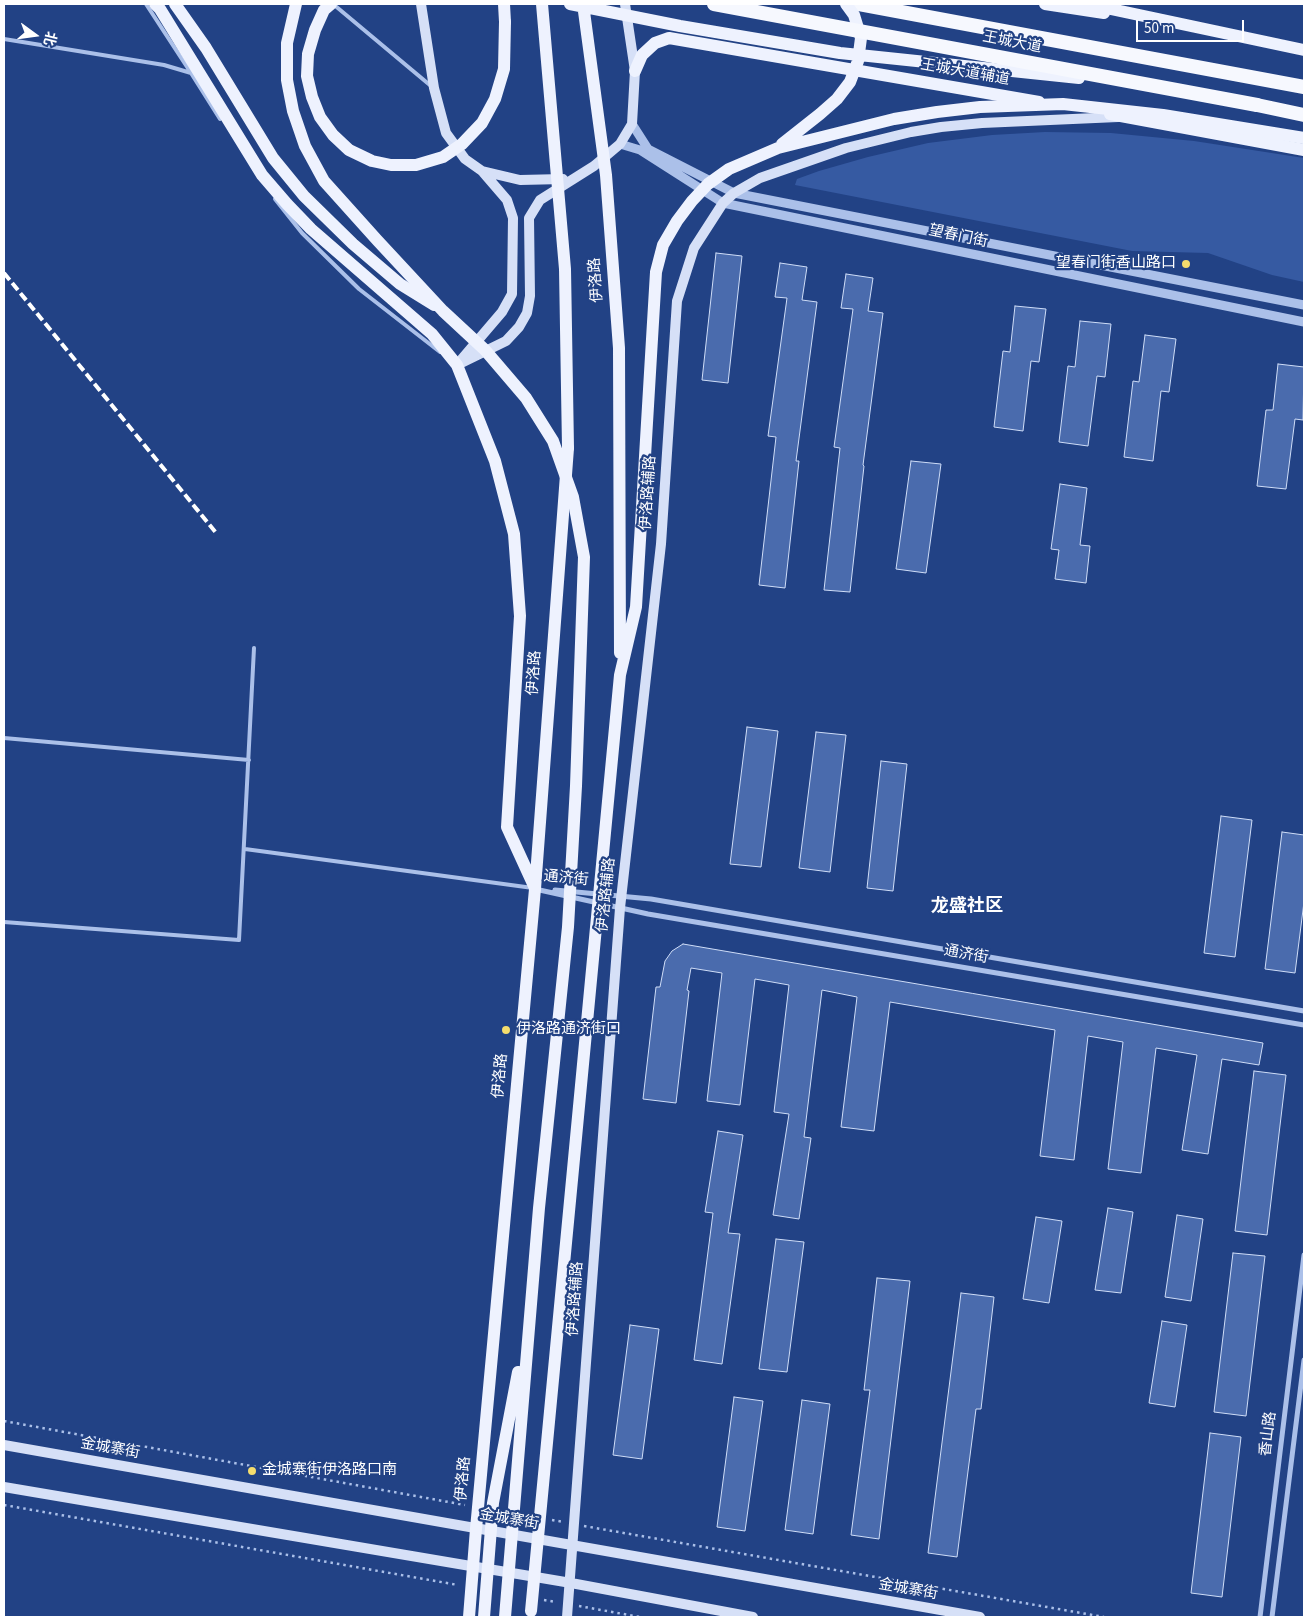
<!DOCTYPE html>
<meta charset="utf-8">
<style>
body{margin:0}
#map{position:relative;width:1308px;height:1621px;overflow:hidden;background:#224285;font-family:"Source Sans 3","Noto Sans SC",sans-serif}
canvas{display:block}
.frame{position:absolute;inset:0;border:5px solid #fff;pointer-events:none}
.north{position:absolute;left:10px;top:10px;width:50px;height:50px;-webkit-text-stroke:4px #224285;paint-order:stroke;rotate:104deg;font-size:14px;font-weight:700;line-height:20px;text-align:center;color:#fff}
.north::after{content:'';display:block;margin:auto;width:18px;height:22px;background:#fff;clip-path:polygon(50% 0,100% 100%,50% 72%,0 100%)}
.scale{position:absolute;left:1136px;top:20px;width:108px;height:22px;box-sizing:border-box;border:2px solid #fff;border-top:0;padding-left:6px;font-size:15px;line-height:18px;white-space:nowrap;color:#fff;-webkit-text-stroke:4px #224285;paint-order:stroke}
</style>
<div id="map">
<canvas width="1308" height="1621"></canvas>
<div class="frame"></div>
<div class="north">北</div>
<div class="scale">50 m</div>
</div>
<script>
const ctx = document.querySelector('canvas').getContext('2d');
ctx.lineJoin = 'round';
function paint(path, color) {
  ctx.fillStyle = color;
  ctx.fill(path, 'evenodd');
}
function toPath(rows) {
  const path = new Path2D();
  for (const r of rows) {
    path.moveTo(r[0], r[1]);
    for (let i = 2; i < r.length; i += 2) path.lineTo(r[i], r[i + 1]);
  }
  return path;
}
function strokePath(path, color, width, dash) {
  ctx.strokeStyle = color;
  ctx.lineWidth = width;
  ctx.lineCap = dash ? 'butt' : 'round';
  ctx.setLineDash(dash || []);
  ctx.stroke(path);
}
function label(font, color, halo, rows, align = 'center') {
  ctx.font = font + ' "Source Sans 3","Noto Sans SC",sans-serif';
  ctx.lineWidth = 4.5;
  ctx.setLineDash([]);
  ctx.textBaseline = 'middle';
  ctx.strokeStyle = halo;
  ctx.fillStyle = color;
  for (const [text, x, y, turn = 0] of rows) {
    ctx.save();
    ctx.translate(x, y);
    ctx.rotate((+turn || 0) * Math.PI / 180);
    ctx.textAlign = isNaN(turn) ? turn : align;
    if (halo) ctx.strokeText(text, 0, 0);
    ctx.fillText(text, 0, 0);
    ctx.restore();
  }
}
paint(toPath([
 [1045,132,1111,133,1194,141,1304,158,1304,282,1272,275,1208,253,1132,251,795,185,797,179,819,171,868,157,928,143,992,135]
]), '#365aa2');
const building = toPath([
 [716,253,742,256,728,383,702,380,716,253],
 [780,263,807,267,802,300,817,302,796,461,799,461,785,588,759,585,776,437,768,436,787,298,775,297,780,263],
 [846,274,873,278,868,311,883,313,863,465,864,466,850,592,824,590,840,448,834,447,853,309,841,308,846,274],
 [1015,306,1046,309,1039,362,1031,361,1023,431,994,427,1003,351,1010,352,1015,306],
 [1080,321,1111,324,1105,377,1097,376,1088,446,1059,442,1068,366,1075,367,1080,321],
 [1145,335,1176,339,1169,392,1161,391,1153,461,1124,457,1133,381,1139,382,1145,335],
 [1278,364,1304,367,1303,420,1295,419,1286,489,1257,486,1266,410,1273,410,1278,364],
 [911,461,941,464,926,573,896,569,911,461],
 [1060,484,1087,488,1080,545,1090,546,1086,583,1055,579,1059,550,1051,549,1060,484],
 [747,727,778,731,761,867,730,864,747,727],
 [816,732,846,735,830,872,799,868,816,732],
 [881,761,907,764,893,891,867,888,881,761],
 [1221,816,1252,820,1235,957,1204,953,1221,816],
 [1282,832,1304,835,1304,902,1295,973,1265,969,1282,832],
 [683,944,1263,1043,1259,1065,1222,1059,1208,1154,1182,1150,1197,1055,1156,1048,1141,1173,1108,1169,1123,1042,1088,1036,1074,1160,1040,1156,1055,1030,890,1002,874,1131,841,1127,857,997,822,990,804,1137,811,1138,799,1219,773,1215,789,1114,774,1112,789,985,755,979,740,1105,707,1101,722,973,691,968,687,990,689,991,676,1103,643,1099,656,987,660,987,665,961,672,951,683,944],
 [1254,1071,1286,1075,1267,1235,1235,1231,1254,1071],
 [718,1131,743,1135,728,1233,740,1234,722,1364,694,1360,713,1213,705,1212,718,1131],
 [1108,1208,1133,1212,1121,1293,1095,1290,1108,1208],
 [1177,1215,1203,1219,1191,1301,1165,1297,1177,1215],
 [1036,1217,1062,1221,1049,1303,1023,1299,1036,1217],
 [776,1239,804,1242,787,1372,759,1369,776,1239],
 [1233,1253,1265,1256,1246,1416,1214,1412,1233,1253],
 [877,1278,910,1281,879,1539,851,1535,870,1390,864,1390,877,1278],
 [961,1293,994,1297,981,1409,976,1409,957,1557,928,1553,961,1293],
 [1162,1321,1187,1325,1175,1407,1149,1403,1162,1321],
 [630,1325,659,1329,642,1459,613,1455,630,1325],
 [734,1397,763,1401,745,1531,717,1527,734,1397],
 [802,1400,830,1404,813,1534,785,1530,802,1400],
 [1210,1433,1241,1437,1222,1597,1191,1593,1210,1433]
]);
paint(building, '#4a6bad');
strokePath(building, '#cfddf7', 1);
strokePath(toPath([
 [4,1421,465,1505],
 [4,1505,458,1585],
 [552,1520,564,1522],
 [584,1526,1104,1617],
 [544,1600,556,1602],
 [579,1606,640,1617]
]), '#abc0e9', 2.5, [2.5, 4]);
strokePath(toPath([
 [146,4,191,73],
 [333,4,431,86],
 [4,39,164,65,191,73,220,119],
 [275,199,302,233,359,289,440,352],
 [4,738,249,760],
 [245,849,533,888],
 [4,922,239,940,254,648]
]), '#abc0e9', 4);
strokePath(toPath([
 [535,889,648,914,1304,1025],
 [555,890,651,899,1304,1011],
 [1260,1617,1304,1255],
 [1272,1617,1304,1360]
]), '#abc0e9', 5);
strokePath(toPath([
 [632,124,648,149,734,193,1304,305],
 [620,144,640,150,723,203,1304,322]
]), '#abc0e9', 9);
strokePath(toPath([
 [421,4,434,88,446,133,465,159,482,171,507,200,513,218,512,294,502,312,461,360],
 [482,171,520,180,563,179],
 [457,365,506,341,519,327,527,313,530,296,529,218,540,200,594,166,620,144,632,124,635,71,625,4],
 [4,1445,980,1617],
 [4,1487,571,1583,753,1617],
 [567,1617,620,908,661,544,677,301,694,248,723,203,734,193,760,178,846,148,911,132,941,127,982,123,1118,117]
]), '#d6e0f7', 10);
strokePath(toPath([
 [155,4,160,9,262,175,287,204,311,229,432,334,457,365,495,461,514,534,520,616,507,827,534,886],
 [175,4,206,48,273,158,304,196,353,244,400,284,434,305],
 [504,4,505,22],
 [1045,4,1104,13],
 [635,71,642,55,655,43,669,38,1039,102],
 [1110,114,1304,150],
 [469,1617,476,1529,535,889,568,448]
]), '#eef2fe', 12);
strokePath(toPath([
 [859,4,1304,87],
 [1257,105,1304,115]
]), '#f6f8fe', 14);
strokePath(toPath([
 [4,273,217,534]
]), '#fff', 4, [9, 4]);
strokePath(toPath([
 [296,4,287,43,287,80,293,111,305,146,324,181,377,240,443,311,485,350,526,398,553,441,573,497,584,557,576,786,568,927,539,1208,505,1617],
 [331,4,324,10,315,30,308,54,307,76,312,97,320,117,333,135,349,150,372,161,391,165,416,165,443,157,462,144,482,123,495,99,504,69,505,22],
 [542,4,565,269,568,448],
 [570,4,680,26,840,53,1079,78],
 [583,4,606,175,619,348,620,653],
 [1087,4,1304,50],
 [782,144,820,114,837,99,850,82,858,61,861,38,854,15,846,4],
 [531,1611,620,675,636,607,656,272,663,245,677,221,692,201,708,184,729,169,778,148,894,119,937,112,980,107,1063,104,1163,115,1304,138],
 [484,1617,493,1503,518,1372]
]), '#eef2fe', 12);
strokePath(toPath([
 [714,4,1257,105]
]), '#f6f8fe', 14);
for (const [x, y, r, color] of [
 [1186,264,5,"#f5dd6d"],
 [506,1030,5,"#f5dd6d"],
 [252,1471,5,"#f5dd6d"]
]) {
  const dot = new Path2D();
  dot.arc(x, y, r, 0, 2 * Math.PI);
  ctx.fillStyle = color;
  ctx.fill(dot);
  strokePath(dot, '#224285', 2);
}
label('15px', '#fff', '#224285', [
 ["王城大道",1012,43,11],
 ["王城大道辅道",965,73,10],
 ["望春门街",958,237,12],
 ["伊洛路",597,280,-94],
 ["伊洛路辅路",649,493,-86],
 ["伊洛路",535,673,-86],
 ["通济街",566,879,5],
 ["伊洛路辅路",607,895,-84],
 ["通济街",966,955,10],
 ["伊洛路",501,1076,-85],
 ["伊洛路辅路",576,1299,-86],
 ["香山路",1269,1434,-83],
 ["金城寨街",110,1449,10],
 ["伊洛路",464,1479,-85],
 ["金城寨街",509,1520,10],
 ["金城寨街",908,1590,10]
]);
label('15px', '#fff', '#224285', [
 ["望春门街香山路口",1176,264,"right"],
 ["伊洛路通济街口",516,1030],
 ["金城寨街伊洛路口南",262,1471]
], 'left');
label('bold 18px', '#fff', '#224285', [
 ["龙盛社区",967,907]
]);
</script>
